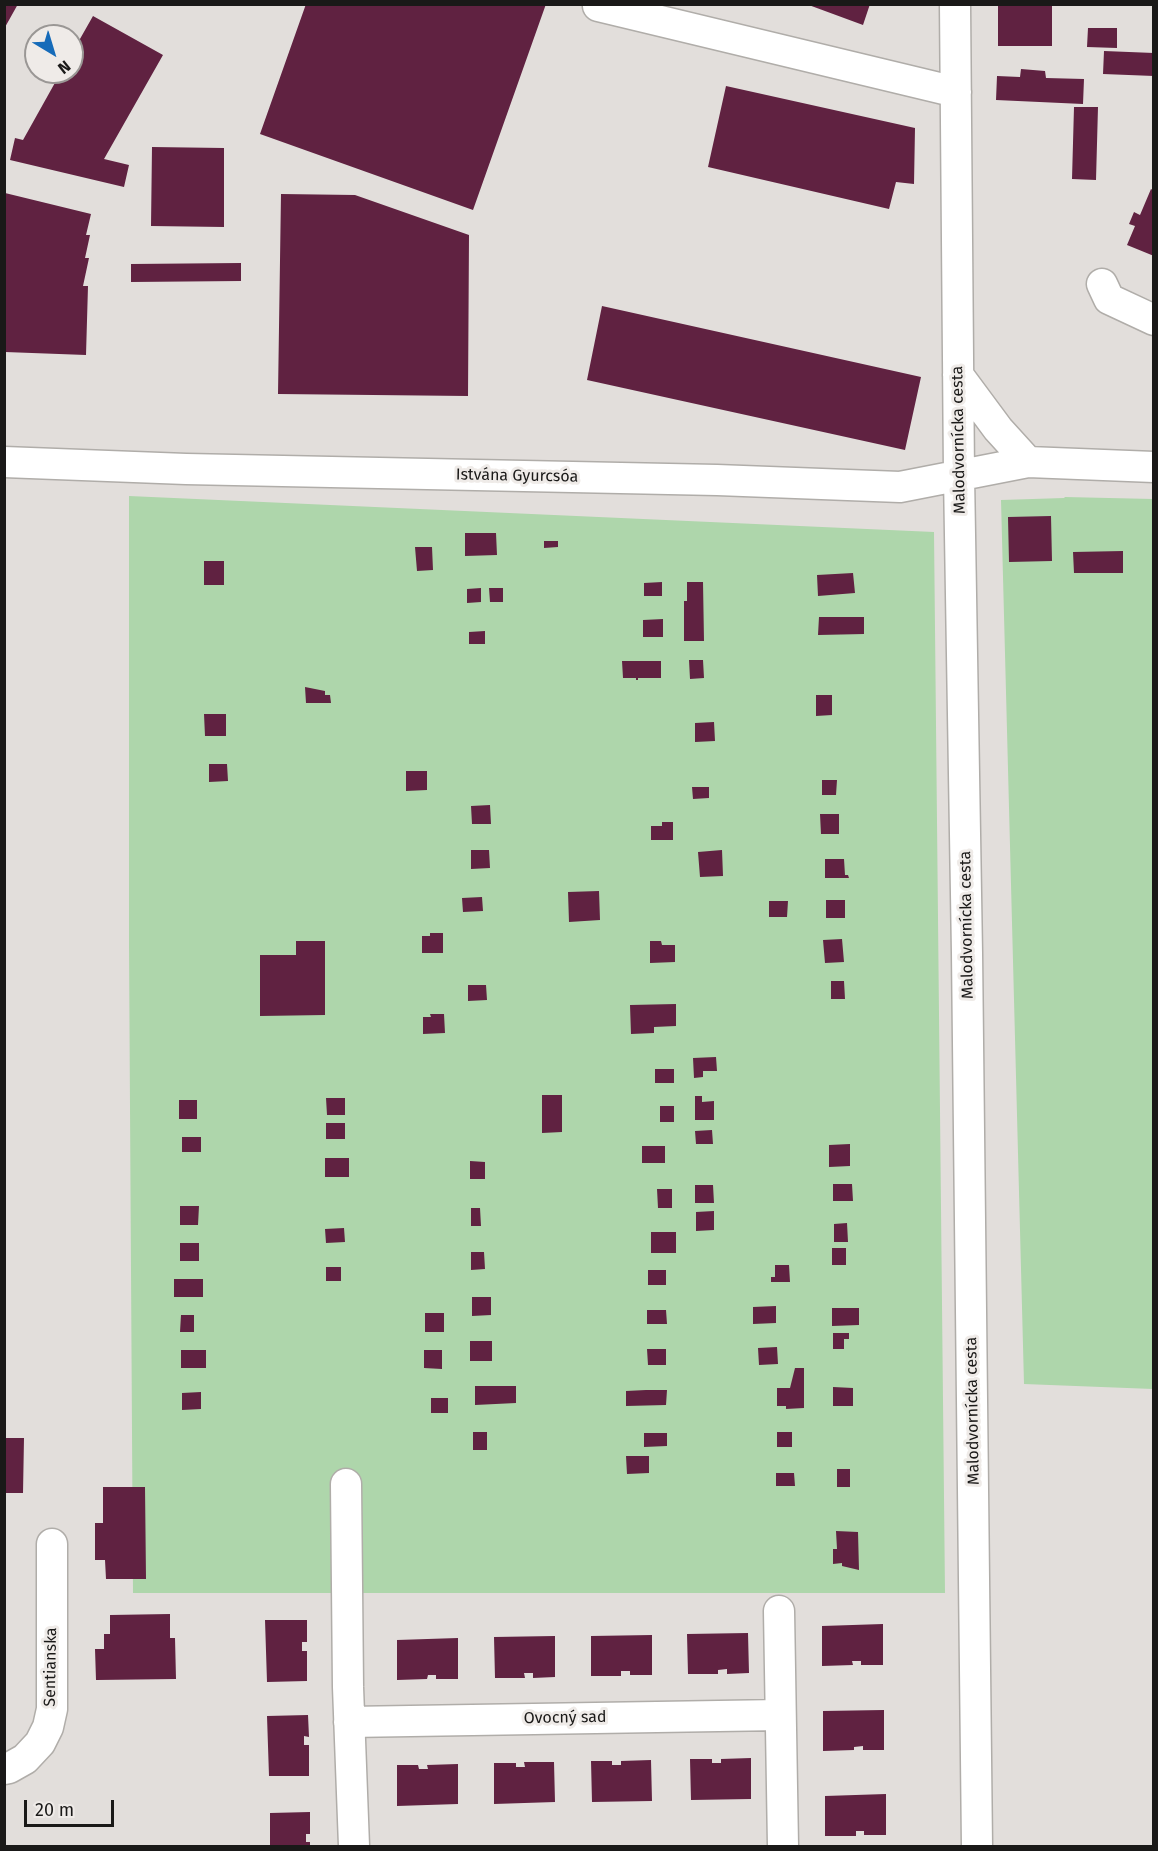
<!DOCTYPE html>
<meta charset="utf-8">
<style>
body{margin:0}
#map{position:relative;width:1158px;height:1851px;overflow:hidden;background:#e2dedb;font-family:"Fira Sans",sans-serif}
canvas{display:block}
.frame{position:absolute;inset:0;border:6px solid #1a1918;pointer-events:none}
.north{position:absolute;left:24px;top:24px;width:60px;height:60px;box-sizing:border-box;background:#efebe8;border:2px solid #9a9795;border-radius:50%;rotate:142deg;font-size:16px;font-weight:700;line-height:24px;text-align:center;color:#1a1918}
.north::after{content:'';display:block;margin:auto;width:21px;height:27px;background:#166bb9;clip-path:polygon(50% 0,100% 100%,50% 72%,0 100%)}
.scale{position:absolute;left:24px;top:1800px;width:90px;height:27px;box-sizing:border-box;border:3px solid #1a1918;border-top:0;padding-left:8px;font-size:18px;line-height:21px;white-space:nowrap;color:#1a1918;-webkit-text-stroke:4px #efebe8;paint-order:stroke}
</style>
<div id="map">
<canvas width="1158" height="1851"></canvas>
<div class="frame"></div>
<div class="north">N</div>
<div class="scale">20 m</div>
</div>
<script>
const ctx = document.querySelector('canvas').getContext('2d');
ctx.lineJoin = 'round';
function paint(path, color) {
  ctx.fillStyle = color;
  ctx.fill(path, 'evenodd');
}
function toPath(rows) {
  const path = new Path2D();
  for (const r of rows) {
    path.moveTo(r[0], r[1]);
    for (let i = 2; i < r.length; i += 2) path.lineTo(r[i], r[i + 1]);
  }
  return path;
}
function strokePath(path, color, width, dash) {
  ctx.strokeStyle = color;
  ctx.lineWidth = width;
  ctx.lineCap = dash ? 'butt' : 'round';
  ctx.setLineDash(dash || []);
  ctx.stroke(path);
}
function label(font, color, halo, rows, align = 'center') {
  ctx.font = font + ' "Fira Sans",sans-serif';
  ctx.lineWidth = 6;
  ctx.setLineDash([]);
  ctx.textBaseline = 'middle';
  ctx.strokeStyle = halo;
  ctx.fillStyle = color;
  for (const [text, x, y, turn = 0] of rows) {
    ctx.save();
    ctx.translate(x, y);
    ctx.rotate((+turn || 0) * Math.PI / 180);
    ctx.textAlign = isNaN(turn) ? turn : align;
    if (halo) ctx.strokeText(text, 0, 0);
    ctx.fillText(text, 0, 0);
    ctx.restore();
  }
}
paint(toPath([
 [129,496,934,532,945,1593,133,1593,129,945],
 [1065,497,1153,499,1153,1389,1024,1384,1001,500,1064,498]
]), '#aed6ab');
paint(toPath([
 [4,4,18,4,4,29],
 [306,4,546,4,473,210,260,134],
 [806,4,870,4,863,25],
 [998,4,1052,4,1052,46,998,46],
 [93,16,163,55,104,159,129,165,124,187,10,160,15,138,23,140,61,72,72,72,72,53],
 [1088,28,1117,28,1117,48,1087,47],
 [1104,51,1154,53,1154,76,1103,74],
 [1021,69,1045,71,1046,78,1084,79,1083,104,996,100,997,76,1020,77],
 [726,86,915,128,914,184,896,182,889,209,708,167],
 [1074,107,1098,107,1096,180,1072,179],
 [152,147,224,148,224,227,151,226],
 [1151,189,1154,191,1154,256,1127,245,1135,226,1129,224,1134,212,1140,215],
 [5,193,91,214,86,235,90,235,85,258,89,258,83,286,88,286,86,355,5,352],
 [281,194,355,195,469,235,468,396,278,394],
 [241,263,241,281,131,282,131,264],
 [602,306,921,377,905,450,587,380],
 [1051,516,1052,561,1009,562,1008,517],
 [465,533,496,533,497,555,465,556],
 [544,541,558,541,558,547,544,548],
 [415,547,432,547,433,570,417,571],
 [1123,551,1123,573,1074,573,1073,552],
 [204,561,224,561,224,585,204,585],
 [853,573,855,593,818,596,817,575],
 [662,582,662,596,644,596,644,583],
 [687,582,703,582,704,641,684,641,684,601,687,601],
 [481,588,481,602,467,603,467,589],
 [489,588,503,588,503,602,490,602],
 [819,617,864,617,864,634,818,635],
 [663,619,663,637,643,637,643,620],
 [485,631,485,644,469,644,469,632],
 [689,660,703,660,704,678,690,679],
 [622,661,661,661,661,678,638,678,638,680,636,680,636,678,623,678],
 [305,687,325,691,325,695,330,695,331,703,306,703],
 [816,695,832,695,832,715,816,716],
 [204,714,226,714,226,736,205,736],
 [714,722,715,741,695,742,695,723],
 [209,764,227,764,228,781,209,782],
 [406,771,427,771,427,790,406,791],
 [822,780,837,780,836,795,822,795],
 [692,787,709,787,709,798,693,799],
 [490,805,491,824,472,824,471,806],
 [820,814,839,814,839,834,821,834],
 [662,822,673,822,673,840,651,840,651,826,662,826],
 [471,850,489,850,490,868,471,869],
 [722,850,723,876,700,877,698,852],
 [825,859,844,859,845,875,848,875,849,878,825,878],
 [599,891,600,920,569,922,568,892],
 [482,897,483,911,463,912,462,898],
 [826,900,845,900,845,918,826,918],
 [769,901,788,901,787,917,769,917],
 [430,933,443,933,443,953,422,953,422,936,430,936],
 [842,939,844,962,825,963,823,940],
 [296,941,325,941,325,1015,260,1016,260,955,296,955],
 [650,941,661,941,662,945,675,945,675,962,650,963],
 [831,981,844,981,845,999,831,999],
 [468,985,486,985,487,1000,468,1001],
 [676,1004,676,1026,654,1027,654,1033,631,1034,630,1005],
 [430,1014,444,1014,445,1033,423,1034,423,1017,431,1017],
 [716,1057,717,1071,703,1071,703,1077,694,1078,693,1058],
 [655,1069,674,1069,674,1083,655,1083],
 [542,1095,562,1095,562,1132,542,1133],
 [695,1096,702,1096,702,1102,714,1101,714,1120,695,1120],
 [326,1098,345,1098,345,1115,327,1115],
 [179,1100,197,1100,197,1119,179,1119],
 [660,1106,674,1106,674,1122,660,1122],
 [326,1123,345,1123,345,1139,326,1139],
 [712,1130,713,1144,696,1144,695,1131],
 [182,1137,201,1137,201,1152,182,1152],
 [850,1144,850,1166,829,1167,829,1145],
 [642,1146,665,1146,665,1163,642,1163],
 [325,1158,349,1158,349,1177,325,1177],
 [470,1161,485,1162,485,1179,470,1179],
 [833,1184,852,1184,853,1201,833,1201],
 [695,1185,713,1185,714,1203,695,1203],
 [657,1189,672,1189,672,1208,658,1208],
 [180,1206,199,1206,198,1225,180,1225],
 [471,1208,480,1208,481,1226,471,1226],
 [714,1211,714,1230,696,1231,696,1212],
 [847,1223,848,1242,834,1242,834,1224],
 [344,1228,345,1242,326,1243,325,1229],
 [651,1232,676,1232,676,1253,651,1253],
 [180,1243,199,1243,199,1261,180,1261],
 [832,1248,846,1248,846,1265,832,1265],
 [471,1252,484,1252,485,1269,471,1270],
 [775,1265,789,1265,790,1282,771,1282,771,1277,775,1277],
 [326,1267,341,1267,341,1281,326,1281],
 [648,1270,666,1270,666,1285,648,1285],
 [174,1279,203,1279,203,1297,174,1297],
 [472,1297,491,1297,491,1315,472,1316],
 [776,1306,776,1323,753,1324,753,1307],
 [832,1308,859,1308,859,1325,832,1326],
 [647,1310,666,1310,667,1324,647,1324],
 [425,1313,444,1313,444,1332,425,1332],
 [181,1315,194,1315,194,1332,180,1332],
 [833,1333,849,1333,849,1339,844,1339,844,1349,833,1349],
 [470,1341,492,1341,492,1361,470,1361],
 [777,1347,778,1364,759,1365,758,1348],
 [647,1349,666,1349,666,1365,648,1365],
 [181,1350,206,1350,206,1368,181,1368],
 [424,1350,442,1350,442,1369,424,1368],
 [795,1368,804,1368,804,1408,786,1409,786,1406,777,1406,777,1388,790,1388],
 [475,1386,516,1386,516,1403,475,1405],
 [833,1387,853,1388,853,1406,833,1406],
 [646,1390,667,1390,666,1405,626,1406,626,1391],
 [201,1392,201,1409,182,1410,182,1393],
 [431,1398,448,1398,448,1413,431,1413],
 [473,1432,487,1432,487,1450,473,1450],
 [777,1432,792,1432,792,1447,777,1447],
 [644,1433,667,1433,667,1446,644,1447],
 [4,1438,24,1438,23,1493,4,1493],
 [626,1456,649,1456,649,1473,627,1474],
 [837,1469,850,1469,850,1487,837,1487],
 [776,1473,794,1473,795,1486,776,1486],
 [103,1487,145,1487,146,1579,106,1579,105,1560,95,1560,95,1523,103,1523],
 [836,1531,858,1532,859,1570,842,1566,842,1563,833,1564,833,1549,837,1549],
 [170,1614,170,1638,175,1638,176,1679,96,1680,95,1649,104,1649,104,1634,110,1634,110,1615],
 [265,1620,307,1620,307,1642,302,1642,302,1651,307,1651,307,1681,267,1682],
 [883,1624,883,1665,861,1665,861,1661,852,1661,853,1665,822,1666,822,1626],
 [748,1633,749,1673,727,1674,727,1669,718,1670,718,1674,688,1674,687,1634],
 [652,1635,652,1675,630,1675,630,1671,621,1671,621,1676,591,1676,591,1636],
 [555,1636,555,1677,533,1678,533,1673,524,1673,525,1678,495,1678,494,1637],
 [458,1638,458,1679,436,1679,436,1675,428,1675,427,1679,397,1680,397,1640],
 [884,1710,884,1750,863,1750,863,1746,854,1747,854,1750,823,1751,823,1711],
 [308,1715,309,1737,304,1736,304,1745,309,1745,309,1776,269,1776,267,1716],
 [751,1758,751,1799,691,1800,690,1759,712,1759,712,1763,721,1763,721,1759],
 [651,1760,652,1801,592,1802,591,1761,612,1761,612,1765,621,1765,621,1761],
 [524,1762,554,1762,555,1802,494,1804,494,1763,516,1763,516,1767,525,1767],
 [458,1764,458,1804,397,1806,397,1765,418,1765,419,1769,428,1769,427,1765],
 [886,1794,886,1835,864,1835,864,1831,856,1831,856,1836,825,1836,825,1796],
 [310,1812,310,1834,306,1834,306,1842,310,1842,310,1846,270,1846,270,1813]
]), '#602241');
const minor = toPath([
 [955,4,959,475,967,953,977,1846],
 [598,6,956,92],
 [1102,284,1109,299,1154,320],
 [958,375,998,429,1028,462],
 [4,462,186,469,717,480,900,487,1028,462,1154,467],
 [346,1484,348,1687,354,1846],
 [779,1611,783,1846],
 [349,1722,780,1715],
 [4,1769,9,1768,25,1759,40,1743,48,1727,52,1709,52,1544]
]);
strokePath(minor, '#b0ada9', 33);
strokePath(minor, '#fff', 30);
label('16px', '#1a1918', '#efebe8', [
 ["Malodvornícka cesta",959,440,-91],
 ["Istvána Gyurcsóa",517,476,1],
 ["Malodvornícka cesta",967,925,-91],
 ["Malodvornícka cesta",973,1411,-91],
 ["Sentianska",51,1667,-89],
 ["Ovocný sad",565,1718,-1]
]);
</script>
